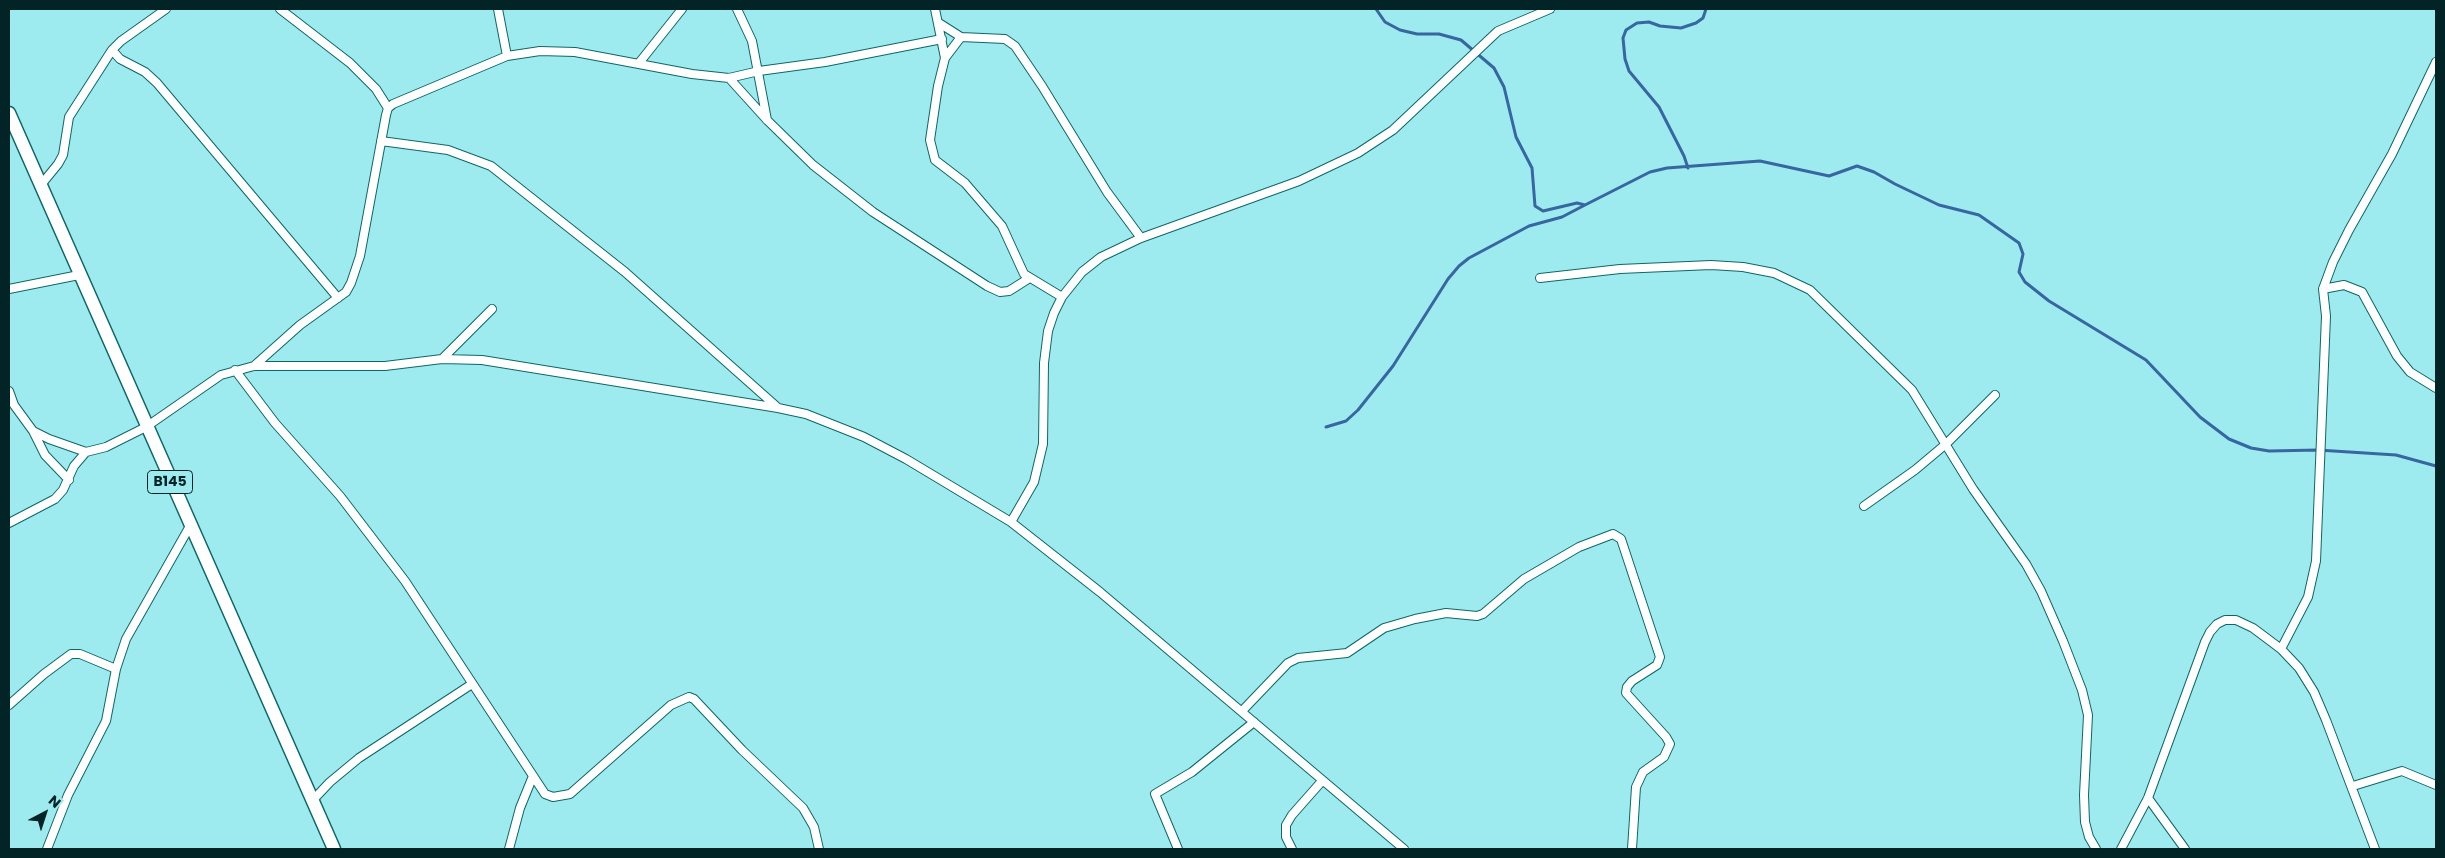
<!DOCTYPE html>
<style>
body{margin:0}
#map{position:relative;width:2445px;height:858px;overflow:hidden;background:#9debee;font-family:Poppins,sans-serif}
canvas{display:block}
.frame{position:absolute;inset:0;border:10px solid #022426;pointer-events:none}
.north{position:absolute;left:20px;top:788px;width:50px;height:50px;-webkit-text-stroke:4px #9debee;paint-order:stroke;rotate:40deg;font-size:14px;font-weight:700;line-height:20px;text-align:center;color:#022426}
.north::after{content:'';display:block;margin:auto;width:18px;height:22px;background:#022426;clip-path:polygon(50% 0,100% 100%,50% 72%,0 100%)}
</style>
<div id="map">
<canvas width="2445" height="858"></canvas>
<div class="frame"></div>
<div class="north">N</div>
</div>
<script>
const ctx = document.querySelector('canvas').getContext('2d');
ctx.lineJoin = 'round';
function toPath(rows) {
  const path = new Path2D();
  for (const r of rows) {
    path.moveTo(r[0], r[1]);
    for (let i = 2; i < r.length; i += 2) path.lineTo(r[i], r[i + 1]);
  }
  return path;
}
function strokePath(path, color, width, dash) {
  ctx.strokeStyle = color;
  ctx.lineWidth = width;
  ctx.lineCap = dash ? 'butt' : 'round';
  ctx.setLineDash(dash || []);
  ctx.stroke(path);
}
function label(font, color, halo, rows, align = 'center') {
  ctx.font = font + ' Poppins,sans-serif';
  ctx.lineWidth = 5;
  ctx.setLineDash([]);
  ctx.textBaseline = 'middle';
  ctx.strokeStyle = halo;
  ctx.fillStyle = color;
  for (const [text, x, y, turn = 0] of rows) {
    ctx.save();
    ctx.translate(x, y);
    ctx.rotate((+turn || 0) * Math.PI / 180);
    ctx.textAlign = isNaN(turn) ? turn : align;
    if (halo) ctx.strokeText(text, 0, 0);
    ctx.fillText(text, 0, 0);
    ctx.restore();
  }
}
strokePath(toPath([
 [1376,9,1385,22,1400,30,1417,34,1439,34,1461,40,1494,68,1504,87,1516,137,1532,168,1535,206,1543,211,1577,203,1585,205,1650,172,1667,168,1760,161,1829,176,1857,166,1874,172,1895,184,1939,205,1979,215,2019,243,2023,254,2019,272,2025,282,2049,301,2146,360,2200,417,2229,439,2251,448,2269,451,2318,450,2396,455,2436,466],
 [1688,168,1684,156,1659,107,1629,71,1625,59,1623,38,1626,30,1637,23,1649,22,1660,26,1681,28,1696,23,1703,18,1706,9],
 [1326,427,1346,421,1358,410,1393,366,1448,279,1459,266,1469,258,1529,226,1562,217,1585,205]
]), '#3766a0', 3);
const street = toPath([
 [280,9,350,63,376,89,388,108],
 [498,9,507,56],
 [737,9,752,41,767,120],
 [935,9,945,58,938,86,930,140,935,160,965,183,1002,226,1024,274,1062,297],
 [939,23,961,37,1005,39,1015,46,1042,86,1107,192,1141,238],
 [112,50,120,59,145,72,157,83,338,298],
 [945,58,961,37],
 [639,63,682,9],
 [729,78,767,120,813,165,873,212,987,286,1000,292,1009,291,1028,279],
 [381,141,448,150,491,166,625,272,777,407],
 [40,186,58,164,63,155,69,117,112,50,121,41,166,9],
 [1540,278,1620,269,1711,265,1743,267,1774,273,1810,290,1912,390,1973,489,2026,564,2041,591,2063,641,2082,690,2088,715,2084,795,2085,822,2089,837,2096,849],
 [9,289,79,275],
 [2323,289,2344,285,2362,292,2397,356,2410,372,2436,388],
 [442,359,492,309],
 [254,366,300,325,346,292,351,283,360,256,386,115,388,108,393,104,507,56,540,51,575,52,692,74,729,78,759,71,825,62,942,39],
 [235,370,275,423,340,496,405,581,545,794,553,797,570,794,671,705,689,697,694,699,742,750,803,808,814,827,819,849],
 [9,391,14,405,33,431,49,439,86,452],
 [33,431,45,455,69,480],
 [1864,506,1915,470,1946,444,1995,395],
 [1011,522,1034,482,1043,444,1044,363,1048,331,1054,313,1062,297,1082,272,1101,257,1141,238,1299,181,1358,153,1393,130,1498,31,1550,9],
 [9,523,55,499,63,490,74,466,86,452,106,447,146,427,221,375,254,366,385,366,442,359,482,360,778,408,806,414,864,437,906,459,1011,522,1100,592,1404,849],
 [2281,649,2308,597,2316,561,2326,316,2323,289,2333,262,2349,230,2392,154,2436,62],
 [9,705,44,674,71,654,80,654,116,669],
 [1242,711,1288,663,1298,658,1347,653,1384,628,1415,619,1446,613,1477,616,1483,614,1524,579,1579,547,1613,534,1621,539,1660,657,1657,665,1632,681,1627,687,1626,693,1666,737,1670,744,1664,757,1643,772,1636,787,1632,849],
 [2353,786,2402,771,2436,785],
 [2148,798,2185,849],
 [312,801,330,782,359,758,472,684],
 [47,849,68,795,106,721,116,669,126,639,190,526],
 [509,849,520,808,533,776],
 [1178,849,1155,794,1192,772,1254,722],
 [1292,849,1286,837,1286,825,1292,815,1322,781],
 [2121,849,2148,798,2205,642,2210,632,2217,624,2225,620,2236,620,2253,628,2281,649,2299,668,2314,692,2326,720,2375,849]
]);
const primary = toPath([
 [9,113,334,849]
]);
strokePath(street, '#0c676a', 10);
strokePath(primary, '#0c676a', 15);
strokePath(street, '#fff', 8);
strokePath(primary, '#fff', 12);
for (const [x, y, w] of [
 [170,482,45]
]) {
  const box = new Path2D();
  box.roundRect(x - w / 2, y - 11.5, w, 23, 4);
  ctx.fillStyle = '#9debee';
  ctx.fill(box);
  strokePath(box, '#022426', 1);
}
label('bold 14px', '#022426', null, [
 ["B145",170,482]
]);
</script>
